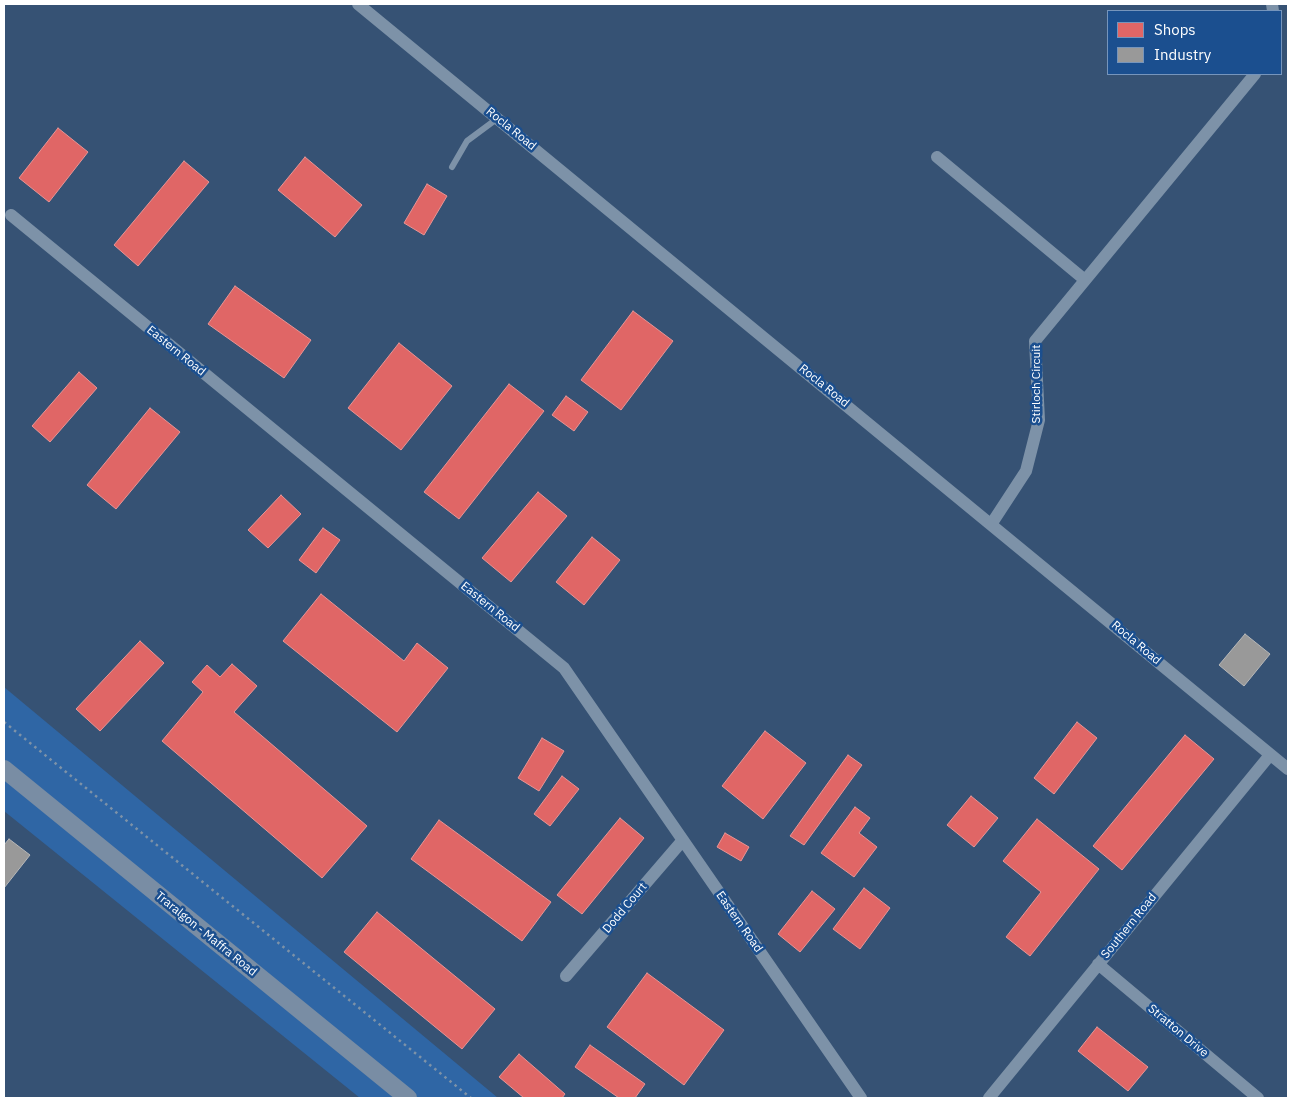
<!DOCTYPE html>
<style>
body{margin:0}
#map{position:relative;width:1292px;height:1102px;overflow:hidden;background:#365274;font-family:"IBM Plex Sans",sans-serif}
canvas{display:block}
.frame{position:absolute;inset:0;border:5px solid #fff;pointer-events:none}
.legend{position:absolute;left:1107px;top:10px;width:175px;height:65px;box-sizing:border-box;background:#1b4f8f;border:1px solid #7695bc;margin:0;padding:6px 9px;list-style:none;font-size:15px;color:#fff}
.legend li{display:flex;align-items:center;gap:10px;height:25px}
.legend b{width:25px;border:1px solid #7695bc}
</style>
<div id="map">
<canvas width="1292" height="1102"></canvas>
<div class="frame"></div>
<ul class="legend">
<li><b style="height:14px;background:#e06666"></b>Shops</li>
<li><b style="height:14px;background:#999"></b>Industry</li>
</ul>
</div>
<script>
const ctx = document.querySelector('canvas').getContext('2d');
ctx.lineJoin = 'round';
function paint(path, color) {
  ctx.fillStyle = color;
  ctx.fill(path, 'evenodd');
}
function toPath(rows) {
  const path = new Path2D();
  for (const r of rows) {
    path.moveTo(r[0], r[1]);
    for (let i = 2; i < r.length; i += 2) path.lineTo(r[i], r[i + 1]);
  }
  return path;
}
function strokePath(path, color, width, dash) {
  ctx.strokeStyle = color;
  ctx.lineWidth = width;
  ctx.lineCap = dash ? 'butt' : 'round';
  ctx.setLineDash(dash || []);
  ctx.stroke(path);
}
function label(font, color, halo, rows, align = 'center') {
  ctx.font = font + ' "IBM Plex Sans",sans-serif';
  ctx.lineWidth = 5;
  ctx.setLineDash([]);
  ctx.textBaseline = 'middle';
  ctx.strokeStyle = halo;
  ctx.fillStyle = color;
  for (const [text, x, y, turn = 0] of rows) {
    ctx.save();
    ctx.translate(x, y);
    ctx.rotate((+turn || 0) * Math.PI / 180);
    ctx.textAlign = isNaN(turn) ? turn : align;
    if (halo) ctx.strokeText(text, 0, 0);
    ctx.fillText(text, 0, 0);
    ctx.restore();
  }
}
paint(toPath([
 [4,687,498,1098,360,1098,4,811]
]), '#2f66a5');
const shops = toPath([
 [58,128,88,152,49,202,19,178,58,128],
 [305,157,362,205,335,237,278,190,305,157],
 [184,161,209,182,138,266,114,245,184,161],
 [427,184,447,196,424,235,404,223,427,184],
 [235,286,311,340,284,378,208,324,235,286],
 [633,311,673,341,621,410,581,380,633,311],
 [399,343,452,386,401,450,348,408,399,343],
 [79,372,97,388,50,442,32,426,79,372],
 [509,384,544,411,459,519,424,492,509,384],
 [566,396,588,412,574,431,552,415,566,396],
 [150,408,180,432,116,509,87,485,150,408],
 [538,492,567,516,511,582,482,558,538,492],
 [281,495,301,514,268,548,248,530,281,495],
 [323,528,340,540,316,573,299,560,323,528],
 [592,537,620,560,584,605,556,582,592,537],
 [321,594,404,661,417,643,448,668,397,732,283,641,321,594],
 [140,641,164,663,100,731,76,709,140,641],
 [232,664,257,686,234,712,367,826,322,878,162,741,203,692,192,682,207,665,220,677,232,664],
 [1077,722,1097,738,1054,794,1034,778,1077,722],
 [765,731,806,763,763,819,722,786,765,731],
 [1185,735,1214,759,1122,870,1093,846,1185,735],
 [542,738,564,751,539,791,518,778,542,738],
 [848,755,862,765,804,845,790,836,848,755],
 [562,776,579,789,550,826,534,814,562,776],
 [971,796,998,818,974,847,947,825,971,796],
 [855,807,870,818,859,833,877,847,854,877,821,853,855,807],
 [620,818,644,838,582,914,557,895,620,818],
 [1037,819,1099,869,1030,956,1006,937,1041,892,1003,861,1037,819],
 [439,820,551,902,522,941,411,859,439,820],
 [725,833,749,847,741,861,717,847,725,833],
 [864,888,890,908,860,949,833,929,864,888],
 [812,891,835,909,800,952,778,934,812,891],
 [377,912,495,1009,462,1049,344,952,377,912],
 [647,973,724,1030,684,1085,607,1027,647,973],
 [1097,1027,1148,1067,1128,1091,1078,1051,1097,1027],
 [590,1045,645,1084,635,1098,619,1098,575,1067,590,1045],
 [519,1054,565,1094,562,1098,524,1098,499,1077,519,1054]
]);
paint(shops, '#e06666');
strokePath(shops, '#e99494', 1);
const industry = toPath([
 [1245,634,1270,654,1244,686,1219,665,1245,634],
 [9,839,30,855,4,888,4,845,9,839]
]);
paint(industry, '#999');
strokePath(industry, '#b8b8b8', 1);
strokePath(toPath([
 [4,722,471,1098]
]), '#7d92a8', 2.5, [2.5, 4]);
strokePath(toPath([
 [452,167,467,141,498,118]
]), '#7d92a8', 6);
strokePath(toPath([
 [358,4,1288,769],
 [1272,4,1273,11],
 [937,157,1085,280],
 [11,215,564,668,861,1098],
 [992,523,1026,471,1039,420,1035,341,1255,74],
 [1098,964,1258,1098],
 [566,976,683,840],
 [989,1098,1270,755]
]), '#7d92a8', 12);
strokePath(toPath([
 [4,769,408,1098]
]), '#798da4', 18);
label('12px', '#fff', '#1b4f8f', [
 ["Rocla Road",511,129,39],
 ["Eastern Road",176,351,39],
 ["Stirloch Circuit",1037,384,-90],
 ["Rocla Road",824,386,39],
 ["Eastern Road",490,607,39],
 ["Rocla Road",1136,643,40],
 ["Dodd Court",625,908,-50],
 ["Eastern Road",739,922,55],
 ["Southern Road",1129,926,-51],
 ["Traralgon - Maffra Road",206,934,39],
 ["Stratton Drive",1178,1031,40]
]);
</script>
